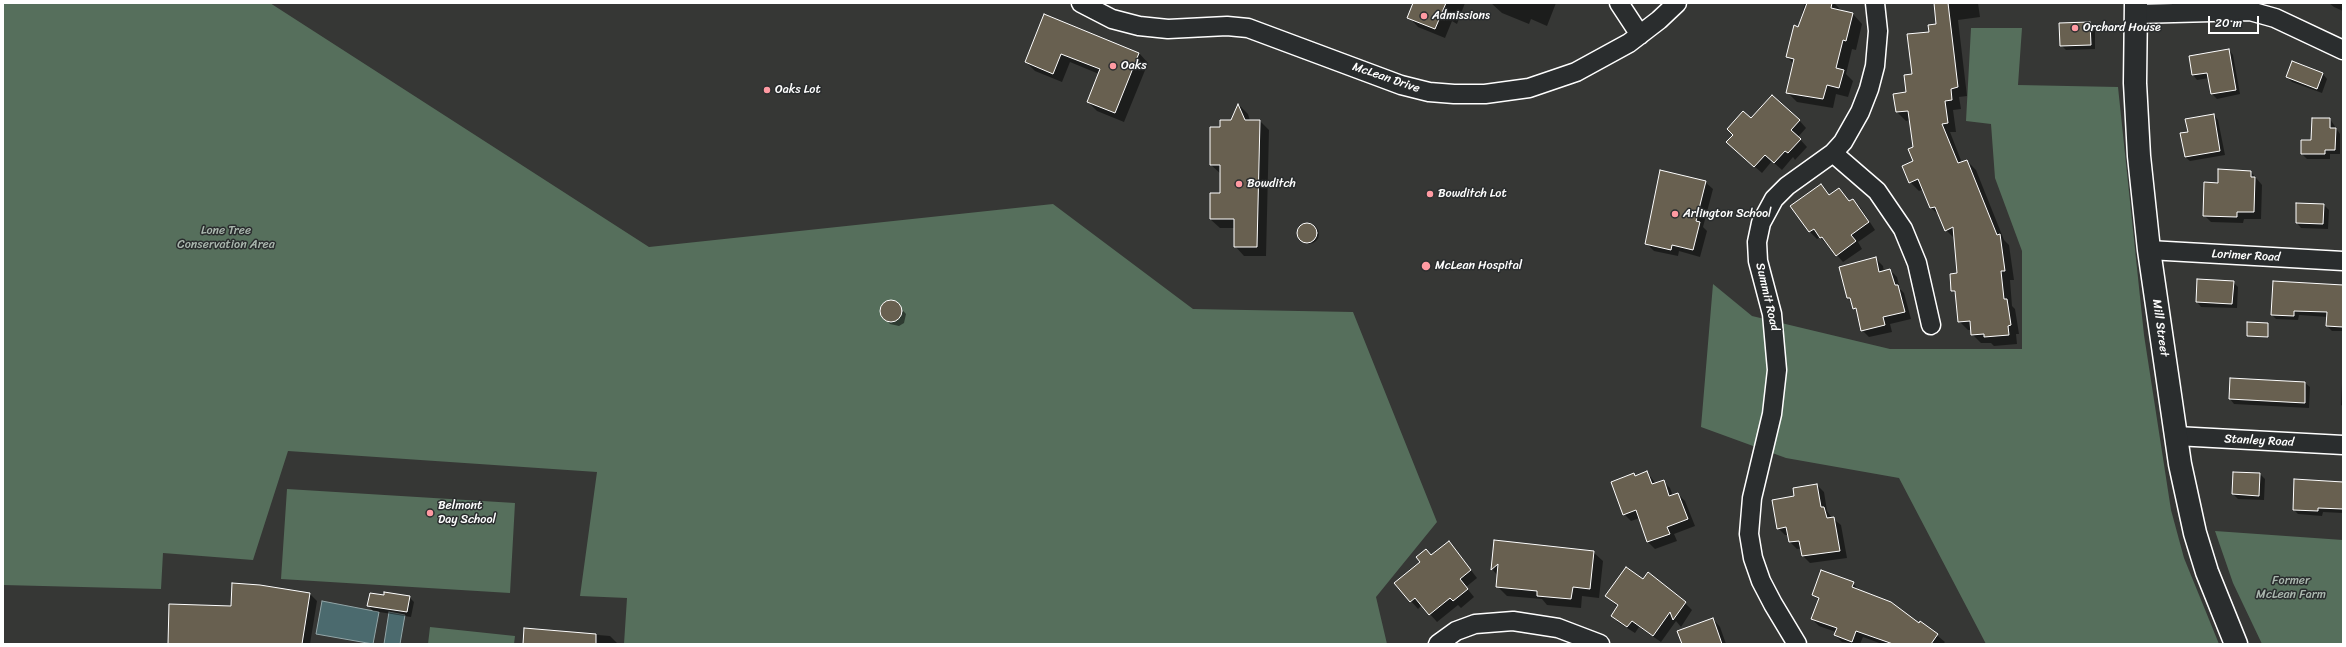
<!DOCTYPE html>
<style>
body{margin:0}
#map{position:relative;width:2346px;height:647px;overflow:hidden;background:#363735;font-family:Sriracha,sans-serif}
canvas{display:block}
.frame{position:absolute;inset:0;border:4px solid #fff;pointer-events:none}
.scale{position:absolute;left:2208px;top:16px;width:51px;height:18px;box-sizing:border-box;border:2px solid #fff;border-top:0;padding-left:5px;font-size:12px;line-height:14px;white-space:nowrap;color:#fff;-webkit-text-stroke:3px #2a2d2e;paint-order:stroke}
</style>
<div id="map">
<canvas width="2346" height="647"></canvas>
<div class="frame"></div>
<div class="scale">20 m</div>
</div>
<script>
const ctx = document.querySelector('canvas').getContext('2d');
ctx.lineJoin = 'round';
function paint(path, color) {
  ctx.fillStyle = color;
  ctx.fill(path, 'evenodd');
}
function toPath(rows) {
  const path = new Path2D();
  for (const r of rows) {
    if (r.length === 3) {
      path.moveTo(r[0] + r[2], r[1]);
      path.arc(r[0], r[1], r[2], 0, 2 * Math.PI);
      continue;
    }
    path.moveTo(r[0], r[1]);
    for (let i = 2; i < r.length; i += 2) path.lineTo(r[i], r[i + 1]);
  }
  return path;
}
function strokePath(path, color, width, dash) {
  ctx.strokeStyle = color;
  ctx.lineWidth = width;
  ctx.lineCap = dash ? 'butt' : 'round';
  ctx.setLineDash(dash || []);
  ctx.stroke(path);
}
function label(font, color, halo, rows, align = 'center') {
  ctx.font = font + ' Sriracha,sans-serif';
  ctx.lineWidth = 3;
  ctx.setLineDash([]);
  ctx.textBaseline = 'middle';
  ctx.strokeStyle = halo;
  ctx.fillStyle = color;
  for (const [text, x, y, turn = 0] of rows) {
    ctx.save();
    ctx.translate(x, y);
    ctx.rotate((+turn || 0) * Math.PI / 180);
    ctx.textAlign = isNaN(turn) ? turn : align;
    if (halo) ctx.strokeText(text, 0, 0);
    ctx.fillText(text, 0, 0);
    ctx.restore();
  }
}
paint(toPath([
 [3,3,270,3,649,247,1053,204,1193,309,1353,312,1437,522,1376,597,1387,644,624,644,627,598,580,596,597,472,288,451,253,560,163,553,161,589,3,585],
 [1971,28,2022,28,2018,85,2118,87,2144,335,2171,510,2184,558,2219,644,1986,644,1899,478,1786,458,1701,427,1713,284,1752,316,1890,349,2022,349,2022,251,1995,178,1991,124,1966,121],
 [287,489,515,503,510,593,281,579],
 [2215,531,2343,540,2343,644,2262,644,2233,583],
 [430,627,515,636,514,644,428,644]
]), '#566f5c');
const water = toPath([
 [322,601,379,612,373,644,316,634,322,601],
 [389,612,405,615,400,644,384,644,389,612]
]);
paint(water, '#4b6a6e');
strokePath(water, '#93a6a8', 1);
paint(toPath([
 [1414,3,1465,3,1457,24,1452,21,1445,38,1418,27,1409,17],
 [1491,3,1556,3,1547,26,1531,19,1529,24,1502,13],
 [1805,3,1834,3,1842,11,1853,14,1862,24,1856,50,1852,49,1846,74,1853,81,1848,97,1836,94,1833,108,1797,102,1787,92,1794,64,1787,57,1798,28],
 [1929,3,1978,3,1980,17,1958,20,1967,96,1959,97,1961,109,1953,110,1956,132,1950,132,1962,163,1967,161,1976,170,2004,240,2009,245,2014,280,2010,280,2012,306,2015,309,2019,334,2016,334,2017,344,1994,346,1991,343,1981,343,1972,334,1972,330,1968,330,1959,321,1957,295,1952,291,1958,274,1955,239,1946,230,1941,217,1931,208,1924,189,1919,191,1910,182,1915,162,1910,120,1906,121,1897,112,1907,93,1930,32,1937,25,1935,5],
 [2329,3,2343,3,2343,11,2334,7],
 [1045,16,1139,53,1148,63,1124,122,1097,111,1088,102,1099,74,1070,62,1062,82,1035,71,1026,62],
 [2090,23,2095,27,2095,49,2066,50,2061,45],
 [2229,50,2233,55,2240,94,2217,99,2212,94,2209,78,2197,80,2193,75],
 [2293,63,2323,74,2327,79,2322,93,2292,82,2287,77],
 [1239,105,1248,114,1250,121,1260,121,1269,130,1266,256,1244,256,1235,246,1235,228,1220,228,1210,219,1221,194,1221,174,1211,165,1221,128,1232,121],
 [2214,115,2218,120,2225,155,2190,161,2185,157,2189,133],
 [2330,119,2340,134,2340,154,2330,154,2330,159,2307,159,2302,154],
 [1799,120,1806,128,1798,137,1807,147,1795,160,1793,157,1782,170,1772,161,1762,173,1735,149],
 [2251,172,2262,185,2261,219,2244,219,2243,223,2211,222,2204,215],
 [1705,182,1713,189,1703,227,1707,231,1700,257,1679,251,1678,256,1654,251,1646,243],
 [1821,185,1830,196,1839,189,1850,202,1853,200,1860,207,1875,230,1858,242,1862,249,1843,262,1820,237,1817,239,1810,232,1792,206],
 [2324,205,2329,210,2328,229,2301,228,2297,223],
 [1309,234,10],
 [1875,258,1883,266,1884,272,1890,270,1897,277,1900,289,1904,293,1911,319,1890,324,1892,332,1869,337,1862,330,1858,313,1848,298],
 [2233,282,2238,287,2237,308,2201,307,2197,302],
 [2343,287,2343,331,2332,331,2327,326,2328,317,2299,315,2298,320,2276,319,2272,315],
 [894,301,906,314,904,323,899,326,890,324,881,313,882,306,887,302],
 [2231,379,2305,383,2310,387,2309,408,2234,404,2230,399],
 [2342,384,2343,384,2343,406,2341,405],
 [1647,472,1656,484,1663,481,1670,488,1673,496,1678,494,1685,501,1695,526,1674,534,1677,541,1655,549,1648,542,1640,518,1631,521,1624,514,1634,474,1636,476],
 [2260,474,2265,479,2264,500,2238,499,2233,494],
 [2343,483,2343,513,2323,512,2322,516,2298,514,2294,510],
 [1817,485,1824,492,1827,511,1832,518,1841,525,1847,558,1810,563,1803,556,1802,548,1797,549,1790,542,1789,535,1785,535,1778,528,1796,497],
 [1495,541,1593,552,1603,561,1599,598,1582,596,1581,608,1547,605,1542,599,1507,596,1497,586,1498,576,1492,569],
 [1449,542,1477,578,1466,587,1474,597,1461,608,1458,605,1437,622,1422,605,1418,609,1395,583],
 [1644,580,1685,603,1692,610,1681,627,1676,621,1661,642,1639,627,1635,633,1619,623,1612,616,1618,607,1606,596],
 [1853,583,1860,592,1919,624,1921,622,1945,642,1943,644,1882,644,1863,637,1860,644,1842,642,1835,635,1836,632,1819,626,1812,619,1819,600,1813,595],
 [310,594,317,601,310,644,169,644,232,607],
 [409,597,414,602,411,617,373,611,369,606],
 [1713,619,1720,627,1726,644,1683,644],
 [525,629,610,636,618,644,524,644]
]), '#0007');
const building = toPath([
 [1413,3,1446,3,1435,29,1407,18,1413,3],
 [1807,3,1832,3,1831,8,1853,13,1846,41,1843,40,1836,68,1844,70,1839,88,1827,85,1823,99,1786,93,1794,59,1786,57,1794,25,1798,27,1807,3],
 [1934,3,1948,3,1958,87,1951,89,1952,100,1945,101,1948,123,1942,124,1958,163,1967,160,1997,235,2000,234,2005,271,2001,271,2004,299,2007,299,2011,325,2008,326,2009,335,1984,337,1984,334,1971,335,1970,321,1958,322,1955,291,1951,291,1950,274,1957,273,1953,227,1945,231,1935,207,1930,208,1918,179,1909,183,1902,166,1913,161,1908,149,1913,147,1908,111,1896,112,1893,94,1906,92,1904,75,1912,74,1907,34,1929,32,1928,25,1936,24,1934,3],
 [1044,14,1139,53,1115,113,1087,102,1100,69,1061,54,1053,74,1025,62,1044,14],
 [2090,22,2091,45,2060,46,2059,23,2090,22],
 [2229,49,2236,90,2211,94,2207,73,2192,75,2189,56,2229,49],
 [2292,61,2323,73,2317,89,2286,77,2292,61],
 [1772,95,1800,120,1791,130,1801,139,1788,153,1785,151,1774,163,1765,155,1754,167,1726,142,1733,135,1727,129,1743,111,1751,118,1772,95],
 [1238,104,1245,120,1260,120,1257,247,1234,247,1234,219,1210,219,1210,193,1220,193,1220,165,1210,165,1210,127,1220,127,1220,120,1231,120,1238,104],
 [2214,114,2220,151,2185,157,2180,133,2188,132,2185,119,2214,114],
 [2312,118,2330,118,2330,128,2336,128,2335,150,2325,150,2325,154,2301,154,2301,140,2311,140,2312,118],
 [2218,169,2251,171,2251,177,2255,177,2254,212,2237,212,2237,217,2203,216,2204,182,2218,183,2218,169],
 [1660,170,1706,181,1696,221,1700,222,1693,250,1672,245,1671,250,1645,244,1660,170],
 [1821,184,1829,195,1839,188,1849,201,1853,199,1869,222,1851,235,1856,241,1836,256,1822,237,1820,238,1814,229,1809,232,1790,206,1821,184],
 [2296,203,2324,204,2323,224,2296,223,2296,203],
 [1307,233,10],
 [1876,257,1879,272,1890,269,1895,285,1898,285,1905,312,1883,317,1885,325,1861,331,1856,308,1853,309,1850,298,1847,298,1839,267,1876,257],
 [2197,279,2234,281,2232,304,2196,302,2197,279],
 [2273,281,2343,285,2343,327,2326,326,2327,312,2294,311,2294,316,2271,315,2273,281],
 [891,311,11],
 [2247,322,2268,323,2268,337,2247,336,2247,322],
 [2230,378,2305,382,2305,403,2229,399,2230,378],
 [1647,471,1652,484,1664,480,1669,496,1678,493,1688,519,1667,527,1670,534,1647,542,1636,510,1623,515,1611,482,1634,473,1635,476,1647,471],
 [2233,472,2260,473,2259,496,2232,494,2233,472],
 [2294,479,2343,482,2343,509,2318,508,2318,511,2293,510,2294,479],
 [1817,484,1821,507,1824,507,1827,518,1834,517,1840,551,1802,556,1799,541,1789,542,1786,527,1777,529,1772,500,1794,496,1793,488,1817,484],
 [1494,540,1594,551,1590,589,1573,587,1571,599,1537,596,1537,591,1496,587,1498,564,1491,570,1494,540],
 [1449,541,1471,570,1460,579,1468,589,1453,601,1450,598,1429,615,1415,598,1410,602,1394,583,1420,562,1416,557,1426,549,1431,555,1449,541],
 [1626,567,1643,579,1648,572,1686,602,1673,620,1670,612,1653,636,1632,621,1627,627,1611,616,1618,605,1605,596,1626,567],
 [1821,570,1854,582,1852,587,1891,602,1919,623,1920,621,1938,634,1931,644,1893,644,1856,631,1852,642,1834,635,1837,628,1811,619,1819,598,1812,595,1821,570],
 [232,583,260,585,310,593,302,644,168,644,169,604,231,606,232,583],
 [384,592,410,596,407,612,367,606,370,593,384,595,384,592],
 [1713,618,1722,644,1682,644,1677,631,1713,618],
 [524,628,596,634,596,644,523,644,524,628]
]);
paint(building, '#686050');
strokePath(building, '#fff', 1);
const minor = toPath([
 [1081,3,1112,19,1139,26,1168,29,1227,26,1248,28,1401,85,1429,92,1454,94,1485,94,1529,88,1576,72,1629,43,1659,20,1677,3],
 [1619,3,1640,35],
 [2136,14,2250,11,2275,18,2343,50],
 [1833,153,1877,191,1903,229,1917,263,1931,325],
 [2149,250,2343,261],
 [2176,436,2343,445],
 [1438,644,1456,631,1475,624,1513,621,1558,628,1600,644],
 [1797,644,1773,604,1761,581,1753,558,1749,534,1752,498,1772,414,1777,370,1772,314,1758,261,1757,242,1761,223,1774,199,1787,186,1833,153,1843,142,1860,112,1869,89,1875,66,1878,31,1875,3]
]);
const major = toPath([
 [2136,3,2135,83,2139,156,2149,250,2180,464,2195,533,2207,572,2236,644]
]);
strokePath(minor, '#fff', 21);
strokePath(major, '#fff', 25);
strokePath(minor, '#2a2d2e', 18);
strokePath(major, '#2a2d2e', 22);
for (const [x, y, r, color] of [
 [1424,16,4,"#ff9aa2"],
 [2075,28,4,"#ff9aa2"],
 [1113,66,4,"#ff9aa2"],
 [767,90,4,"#ff9aa2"],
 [1239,184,4,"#ff9aa2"],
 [1430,194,4,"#ff9aa2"],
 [1675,214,4,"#ff9aa2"],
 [1426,266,5,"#ff9aa2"],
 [430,513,4,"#ff9aa2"]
]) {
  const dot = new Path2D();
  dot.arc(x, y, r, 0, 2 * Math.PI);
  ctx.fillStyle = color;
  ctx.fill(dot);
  strokePath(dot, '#2a2d2e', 1.5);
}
label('12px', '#fff', '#2a2d2e', [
 ["Admissions",1432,16],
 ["Orchard House",2083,28],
 ["Oaks",1121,66],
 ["Oaks Lot",775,90],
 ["Bowditch",1247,184],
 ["Bowditch Lot",1438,194],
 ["Arlington School",1683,214],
 ["McLean Hospital",1435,266],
 ["Belmont",438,506],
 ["Day School",438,520]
], 'left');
label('12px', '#fff', '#2a2d2e', [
 ["McLean Drive",1386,78,19],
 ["Lorimer Road",2246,256,3],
 ["Summit Road",1767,297,77],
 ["Mill Street",2160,328,82],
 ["Stanley Road",2259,441,3]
]);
label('12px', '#aab7ae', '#2a2d2e', [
 ["Lone Tree",226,231],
 ["Conservation Area",226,245],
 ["Former",2291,581],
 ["McLean Farm",2291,595]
]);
</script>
